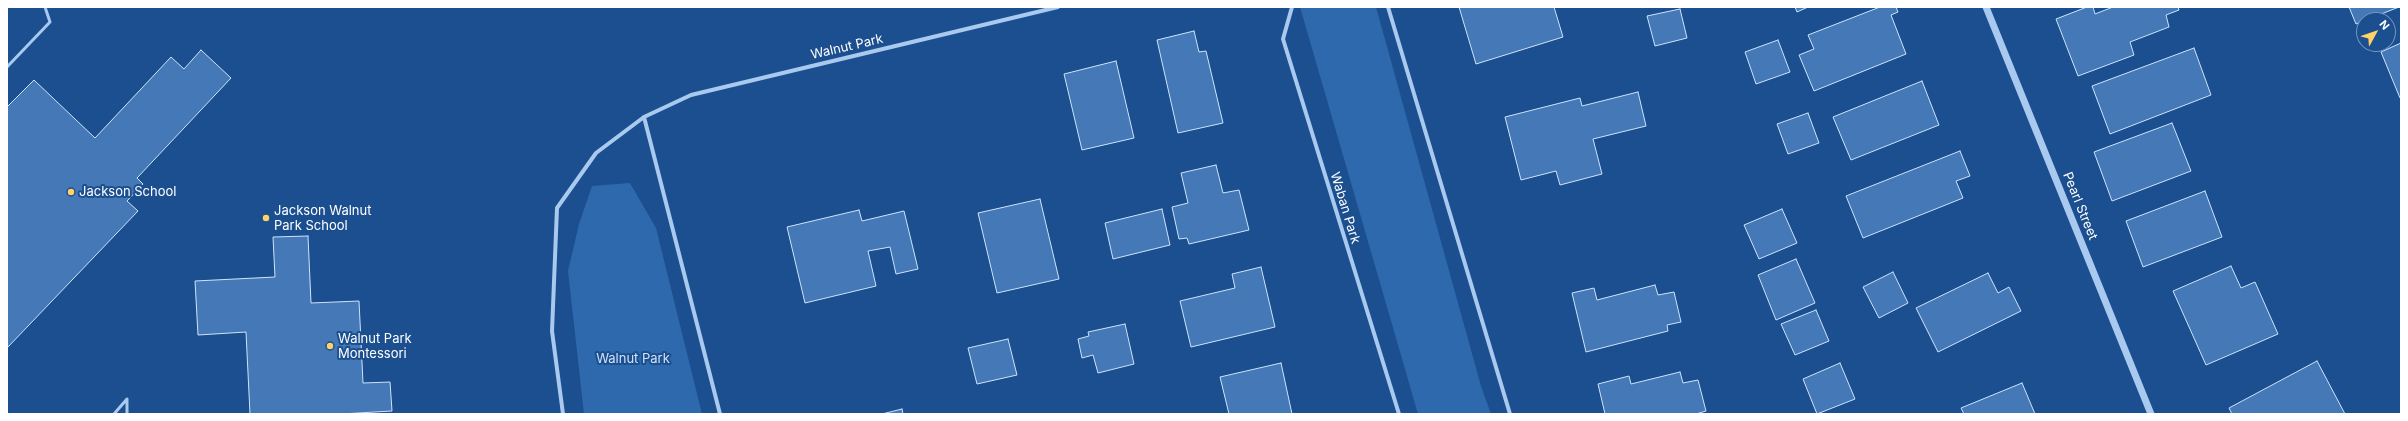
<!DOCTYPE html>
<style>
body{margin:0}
#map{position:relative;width:2408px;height:421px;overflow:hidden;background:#1b4f8f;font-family:Inter,sans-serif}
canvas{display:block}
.frame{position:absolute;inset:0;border:8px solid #fff;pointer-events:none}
.north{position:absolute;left:2356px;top:12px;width:40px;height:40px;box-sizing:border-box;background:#1b4f8f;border:1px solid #7695bc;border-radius:50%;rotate:50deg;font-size:11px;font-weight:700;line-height:16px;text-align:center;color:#fff}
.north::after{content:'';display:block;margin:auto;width:14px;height:18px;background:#ffd166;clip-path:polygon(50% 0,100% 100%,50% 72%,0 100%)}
</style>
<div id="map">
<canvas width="2408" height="421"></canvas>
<div class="frame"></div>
<div class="north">N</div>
</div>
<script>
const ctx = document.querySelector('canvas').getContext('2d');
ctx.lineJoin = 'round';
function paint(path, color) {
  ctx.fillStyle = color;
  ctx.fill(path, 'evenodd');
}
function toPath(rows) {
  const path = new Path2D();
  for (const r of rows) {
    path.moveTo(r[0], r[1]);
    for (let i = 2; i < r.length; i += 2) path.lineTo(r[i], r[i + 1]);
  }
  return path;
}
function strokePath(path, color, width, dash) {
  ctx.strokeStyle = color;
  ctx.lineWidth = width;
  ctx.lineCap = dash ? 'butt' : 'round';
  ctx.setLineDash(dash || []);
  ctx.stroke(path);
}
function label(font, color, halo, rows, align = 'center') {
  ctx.font = font + ' Inter,sans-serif';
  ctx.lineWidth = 4;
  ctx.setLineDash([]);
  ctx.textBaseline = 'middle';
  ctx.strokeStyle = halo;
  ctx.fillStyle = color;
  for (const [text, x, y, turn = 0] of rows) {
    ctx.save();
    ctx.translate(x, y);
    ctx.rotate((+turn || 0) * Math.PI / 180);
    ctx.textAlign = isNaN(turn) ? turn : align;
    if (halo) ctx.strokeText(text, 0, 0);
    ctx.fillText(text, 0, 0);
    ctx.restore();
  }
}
paint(toPath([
 [1300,7,1376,7,1481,386,1491,414,1418,414],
 [630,183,656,228,702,414,584,414,568,271,579,224,592,186]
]), '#2e69ad');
const building = toPath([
 [1459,7,1554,7,1563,37,1476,64,1459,7],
 [1795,7,1808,7,1797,12,1795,7],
 [1880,7,1896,7,1898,12,1891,15,1906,54,1814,91,1799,55,1814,49,1808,35,1880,7],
 [2087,7,2093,7,2095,14,2113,7,2178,7,2179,10,2166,15,2169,27,2130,42,2134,55,2078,76,2056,19,2087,7],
 [2349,7,2399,7,2356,24,2349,7],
 [1680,9,1687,38,1655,46,1647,16,1680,9],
 [1194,31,1199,52,1206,51,1223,123,1178,133,1157,40,1194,31],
 [1778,40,1790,72,1756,84,1745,52,1778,40],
 [2401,43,2401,98,2400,98,2381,52,2401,43],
 [2194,48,2211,95,2110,134,2092,86,2194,48],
 [201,50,231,78,137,178,143,184,127,201,138,211,7,348,7,107,34,80,95,138,171,57,184,69,201,50],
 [1116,61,1134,138,1082,150,1064,74,1116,61],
 [1922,81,1939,125,1851,160,1833,117,1922,81],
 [1638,92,1646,126,1593,139,1602,174,1560,185,1556,171,1521,180,1505,117,1580,98,1582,106,1638,92],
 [1808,113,1819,143,1788,154,1777,124,1808,113],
 [2172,123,2191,171,2112,201,2094,152,2172,123],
 [1960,151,1970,176,1956,181,1963,198,1863,238,1846,196,1960,151],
 [1216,165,1223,193,1239,190,1249,230,1189,244,1187,238,1179,239,1172,207,1188,203,1181,173,1216,165],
 [2205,191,2222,237,2143,267,2126,221,2205,191],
 [1040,199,1059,279,997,293,978,213,1040,199],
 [1162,209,1170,245,1113,259,1105,223,1162,209],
 [1782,209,1797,243,1759,259,1744,225,1782,209],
 [859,210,862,221,904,211,918,269,896,274,890,247,868,251,876,286,805,303,787,227,859,210],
 [308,236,311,303,359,301,363,383,390,382,392,411,341,414,250,414,246,332,198,335,195,281,275,277,273,237,308,236],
 [1796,259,1815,303,1776,320,1758,275,1796,259],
 [2231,266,2241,288,2255,282,2278,334,2206,365,2173,291,2231,266],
 [1261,267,1275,327,1191,347,1180,301,1235,288,1232,274,1261,267],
 [1893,272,1908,303,1879,318,1863,287,1893,272],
 [1988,273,1998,293,2009,287,2021,311,1938,352,1916,308,1988,273],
 [1655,285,1658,295,1674,292,1681,322,1667,325,1668,331,1586,352,1572,293,1594,288,1597,300,1655,285],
 [1816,310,1829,341,1795,355,1781,324,1816,310],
 [1125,324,1134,364,1098,373,1093,355,1082,358,1078,339,1089,336,1088,332,1125,324],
 [1008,339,1017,375,977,384,968,348,1008,339],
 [2317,361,2345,414,2232,414,2229,408,2317,361],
 [1281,363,1292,414,1229,414,1220,377,1281,363],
 [1840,363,1855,399,1817,414,1803,379,1840,363],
 [1680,372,1683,383,1698,380,1706,411,1696,414,1605,414,1598,384,1629,376,1631,384,1680,372],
 [2022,383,2035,414,1964,414,1961,408,2022,383],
 [902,409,903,414,882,414,902,409]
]);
paint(building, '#4478b7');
strokePath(building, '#cfe3fa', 1);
strokePath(toPath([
 [7,67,50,22,45,7],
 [114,414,127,399,127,414]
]), '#a9c9ee', 3);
strokePath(toPath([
 [1292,7,1283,39,1399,414],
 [1388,7,1510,414],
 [644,117,720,414],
 [563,414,552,331,557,208,596,153,644,117,691,95,1058,7]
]), '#a9c9ee', 4);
strokePath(toPath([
 [1986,7,2151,414]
]), '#a9c9ee', 7);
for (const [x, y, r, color] of [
 [71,192,4,"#ffd166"],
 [266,218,4,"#ffd166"],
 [330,346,4,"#ffd166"]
]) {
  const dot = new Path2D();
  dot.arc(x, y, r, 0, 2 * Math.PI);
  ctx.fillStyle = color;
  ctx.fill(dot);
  strokePath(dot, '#1b4f8f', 1.5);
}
label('13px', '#fff', '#1b4f8f', [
 ["Walnut Park",847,47,-13],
 ["Pearl Street",2080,206,68],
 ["Waban Park",1345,208,73]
]);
label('13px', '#fff', '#1b4f8f', [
 ["Jackson School",79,192],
 ["Jackson Walnut",274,211],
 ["Park School",274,226],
 ["Walnut Park",338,339],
 ["Montessori",338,354]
], 'left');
label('13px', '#cfe3fa', '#1b4f8f', [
 ["Walnut Park",633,359]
]);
</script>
